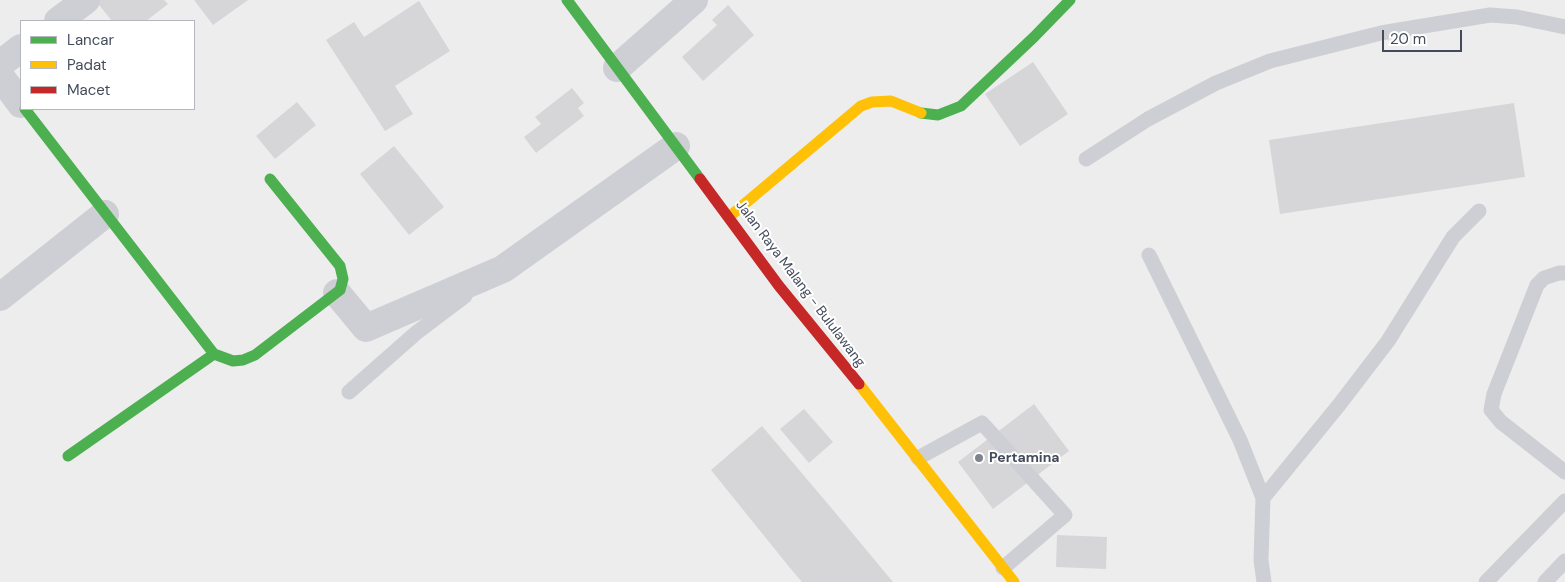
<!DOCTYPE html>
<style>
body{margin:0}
#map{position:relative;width:1565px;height:582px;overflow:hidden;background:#eeeded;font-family:"DM Sans",sans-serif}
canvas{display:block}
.legend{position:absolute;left:20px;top:20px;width:175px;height:90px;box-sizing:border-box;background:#fff;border:1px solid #b4b7bd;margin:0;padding:6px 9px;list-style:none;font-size:15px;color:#434b5b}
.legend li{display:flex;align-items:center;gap:10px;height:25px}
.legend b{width:25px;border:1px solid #b4b7bd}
.scale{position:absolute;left:1382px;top:30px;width:80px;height:22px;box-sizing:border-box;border:2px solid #434b5b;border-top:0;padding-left:6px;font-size:15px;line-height:18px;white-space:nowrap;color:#434b5b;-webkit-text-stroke:4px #fff;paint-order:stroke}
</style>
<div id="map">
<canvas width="1565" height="582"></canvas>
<ul class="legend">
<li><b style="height:6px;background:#4caf50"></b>Lancar</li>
<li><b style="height:6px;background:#ffc107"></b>Padat</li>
<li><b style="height:6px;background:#c62828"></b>Macet</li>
</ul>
<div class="scale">20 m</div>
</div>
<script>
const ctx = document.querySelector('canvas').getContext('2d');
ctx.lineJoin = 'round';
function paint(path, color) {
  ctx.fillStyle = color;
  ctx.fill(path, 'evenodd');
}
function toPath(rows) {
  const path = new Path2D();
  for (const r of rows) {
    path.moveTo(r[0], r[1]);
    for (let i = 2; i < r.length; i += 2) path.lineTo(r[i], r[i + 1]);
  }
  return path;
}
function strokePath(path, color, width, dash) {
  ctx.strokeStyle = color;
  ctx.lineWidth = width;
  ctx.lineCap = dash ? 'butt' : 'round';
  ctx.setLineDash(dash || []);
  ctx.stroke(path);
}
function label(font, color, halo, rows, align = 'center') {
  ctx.font = font + ' "DM Sans",sans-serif';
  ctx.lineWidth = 4;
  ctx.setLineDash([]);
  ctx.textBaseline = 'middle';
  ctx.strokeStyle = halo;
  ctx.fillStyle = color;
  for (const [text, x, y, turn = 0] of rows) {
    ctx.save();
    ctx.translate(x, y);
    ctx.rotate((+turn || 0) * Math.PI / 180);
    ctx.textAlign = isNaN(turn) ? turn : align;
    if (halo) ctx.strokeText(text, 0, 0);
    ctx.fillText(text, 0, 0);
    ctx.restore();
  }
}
paint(toPath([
 [95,0,164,0,168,4,146,21,112,21],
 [194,0,248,0,213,25],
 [419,1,450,51,395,86,413,114,385,131,326,40,354,22,364,37],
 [728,5,754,35,703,81,682,57,717,25,712,20],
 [1033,62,1068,114,1020,146,985,94],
 [572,88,584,103,578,108,584,116,536,153,524,137,541,124,535,117],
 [297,102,316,125,275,159,256,136],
 [1514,103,1525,177,1280,214,1269,140],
 [394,146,444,207,409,235,360,174],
 [1034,404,1069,451,993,509,958,462],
 [804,409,833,442,809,463,780,429],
 [762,426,844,523,893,582,802,582,790,568,711,470],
 [1057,535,1107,537,1106,569,1056,567]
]), '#d6d6d9');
strokePath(toPath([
 [1086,159,1148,119,1216,83,1270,61,1381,33,1490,15,1517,17,1565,27],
 [1149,255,1240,440,1263,498,1261,560,1264,582],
 [1565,273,1559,273,1544,278,1537,285,1494,394,1491,410,1501,422,1565,472],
 [349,392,416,333,465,296],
 [918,458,982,423,1065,515,1003,568],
 [1263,498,1339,405,1388,341,1453,237,1479,211],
 [1486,582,1565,501],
 [1545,582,1565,561]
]), '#cecfd4', 15);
strokePath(toPath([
 [58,21,86,0],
 [0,64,21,48],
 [617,68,694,0],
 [0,76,21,104],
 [337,293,366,328,503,269,676,146],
 [0,297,105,214]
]), '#cecfd4', 28);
strokePath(toPath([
 [567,0,700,179],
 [25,109,214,354],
 [921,113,938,115,961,106,1034,37,1070,0],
 [68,456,214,354,233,361,243,360,255,355,340,290,343,279,340,266,270,179]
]), '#4caf50', 11);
strokePath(toPath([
 [729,217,861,106,872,102,891,101,921,113],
 [859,384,1014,582]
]), '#ffc107', 11);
strokePath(toPath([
 [700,179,779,286,859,384]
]), '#c62828', 11);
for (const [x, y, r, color] of [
 [979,458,5,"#7f848e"]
]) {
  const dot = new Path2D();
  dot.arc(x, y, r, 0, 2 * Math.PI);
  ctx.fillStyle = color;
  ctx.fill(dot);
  strokePath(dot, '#fff', 2);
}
label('14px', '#434b5b', '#fff', [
 ["Jalan Raya Malang - Bululawang",800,284,53]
]);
label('bold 14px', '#434b5b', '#fff', [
 ["Pertamina",989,458]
], 'left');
</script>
